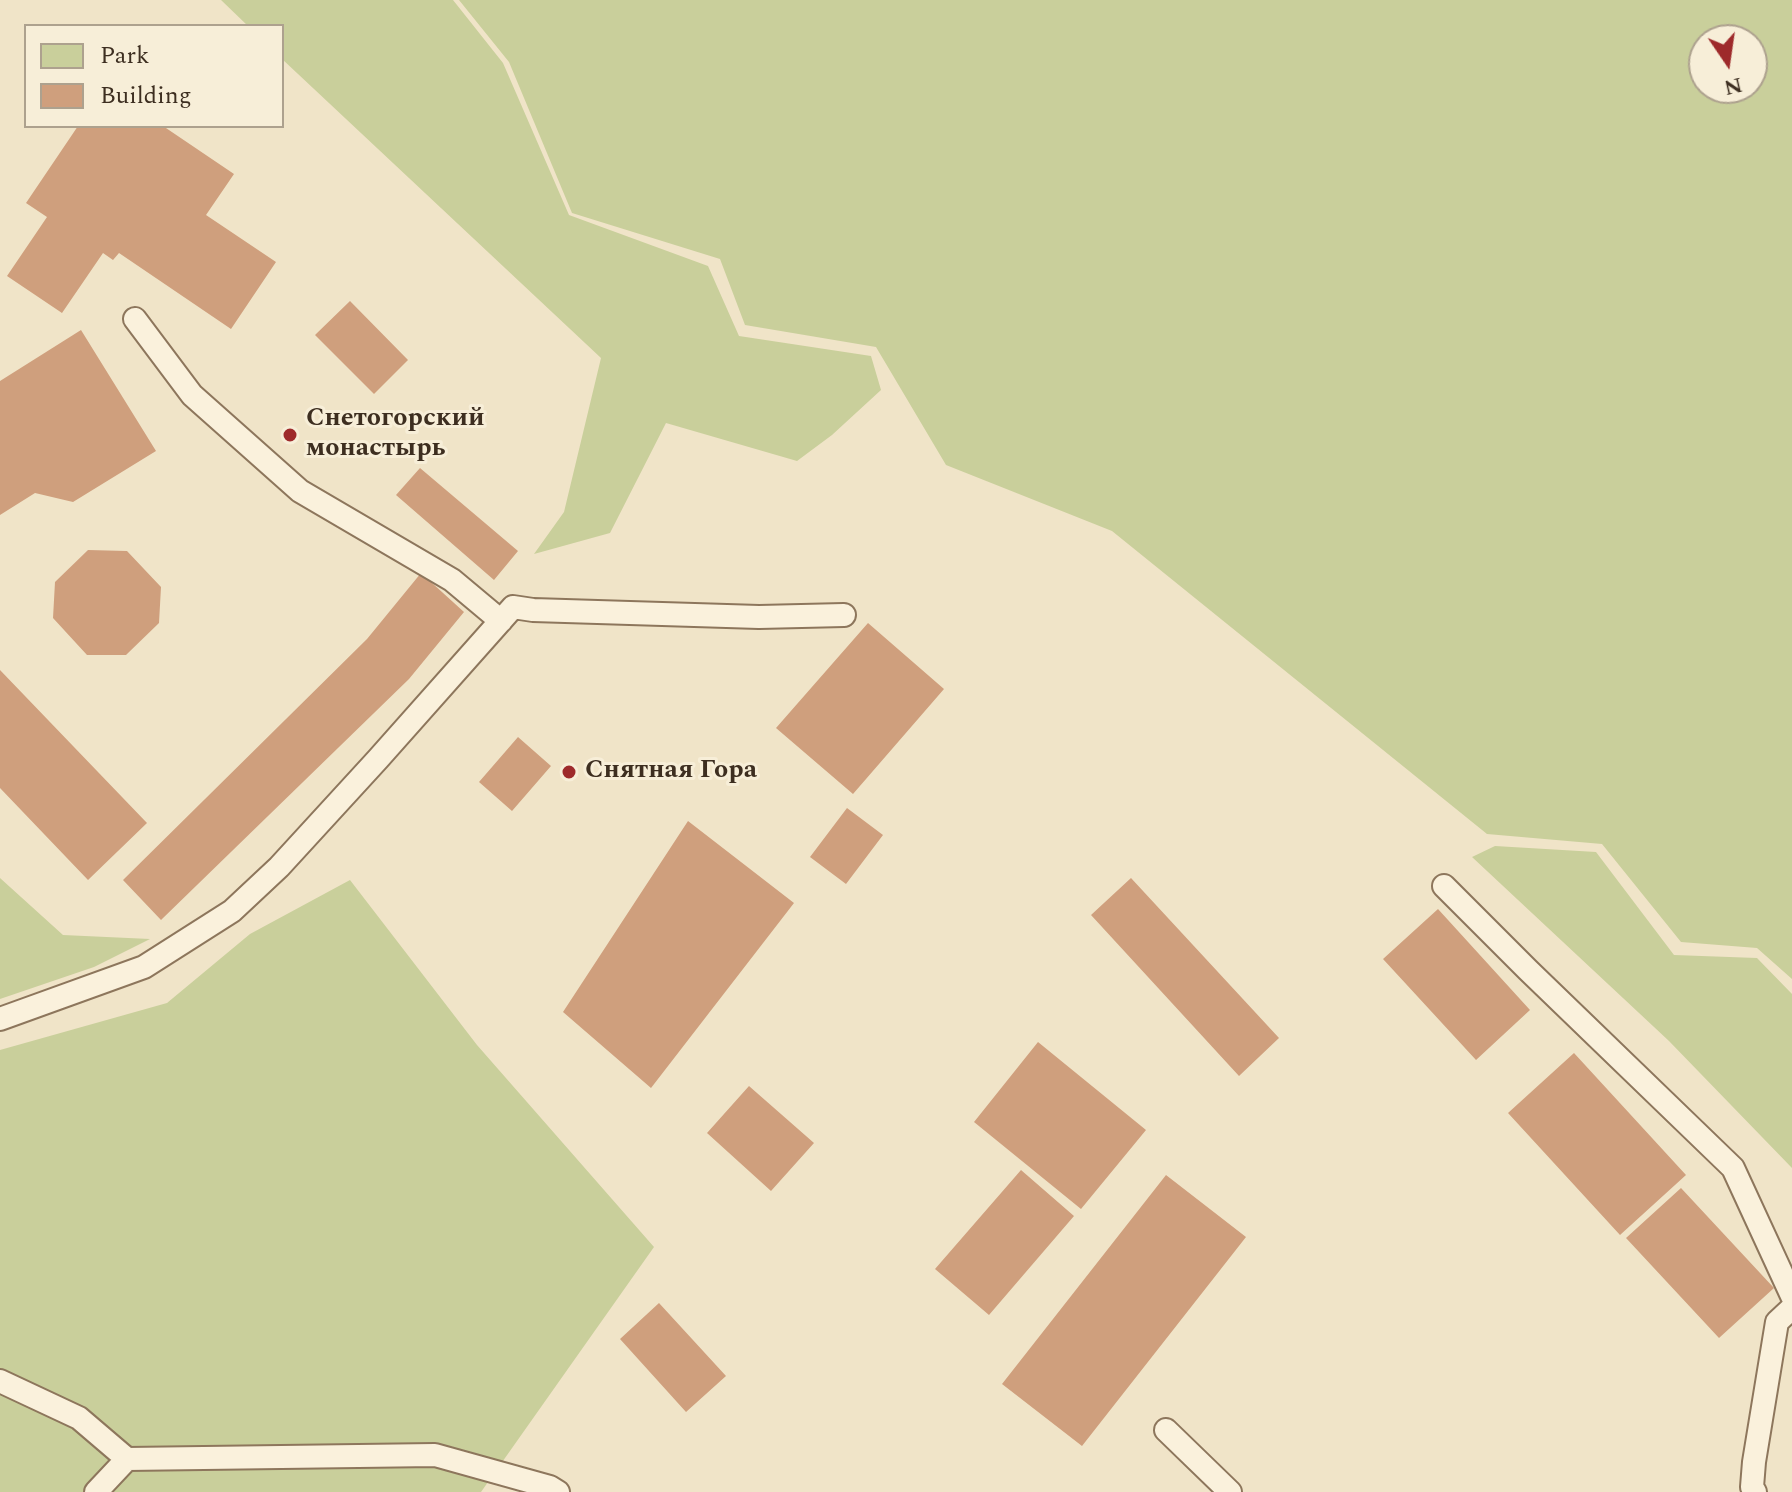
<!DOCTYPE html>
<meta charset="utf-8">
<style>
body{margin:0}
#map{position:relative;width:1792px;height:1492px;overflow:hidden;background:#f0e4c8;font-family:Spectral,serif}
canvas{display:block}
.legend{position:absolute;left:24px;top:24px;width:260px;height:104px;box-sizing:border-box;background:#f7eed8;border:2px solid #ada18e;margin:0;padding:10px 14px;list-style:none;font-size:24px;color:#3d2e20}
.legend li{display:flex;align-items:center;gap:16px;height:40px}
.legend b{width:40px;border:2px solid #ada18e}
.north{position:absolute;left:1688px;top:24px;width:80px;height:80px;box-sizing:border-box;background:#f7eed8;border:2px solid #ada18e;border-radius:50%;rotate:167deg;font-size:22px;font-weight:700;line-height:32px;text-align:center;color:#3d2e20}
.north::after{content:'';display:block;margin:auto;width:28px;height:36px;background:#9e2a2b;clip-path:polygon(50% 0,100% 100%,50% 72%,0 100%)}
</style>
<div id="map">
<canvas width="1792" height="1492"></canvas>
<ul class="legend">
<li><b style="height:22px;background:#c9cf9b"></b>Park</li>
<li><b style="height:22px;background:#cf9f7d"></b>Building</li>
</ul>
<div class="north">N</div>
</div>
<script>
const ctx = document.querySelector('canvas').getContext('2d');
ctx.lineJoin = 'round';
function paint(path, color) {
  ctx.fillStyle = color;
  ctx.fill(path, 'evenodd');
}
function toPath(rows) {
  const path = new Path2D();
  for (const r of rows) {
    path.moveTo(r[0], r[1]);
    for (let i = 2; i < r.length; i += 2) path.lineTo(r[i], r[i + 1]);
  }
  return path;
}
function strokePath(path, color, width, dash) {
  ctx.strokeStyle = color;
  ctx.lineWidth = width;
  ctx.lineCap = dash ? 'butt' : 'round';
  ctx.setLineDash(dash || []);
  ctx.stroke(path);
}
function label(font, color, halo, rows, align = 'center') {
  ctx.font = font + ' Spectral,serif';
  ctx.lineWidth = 6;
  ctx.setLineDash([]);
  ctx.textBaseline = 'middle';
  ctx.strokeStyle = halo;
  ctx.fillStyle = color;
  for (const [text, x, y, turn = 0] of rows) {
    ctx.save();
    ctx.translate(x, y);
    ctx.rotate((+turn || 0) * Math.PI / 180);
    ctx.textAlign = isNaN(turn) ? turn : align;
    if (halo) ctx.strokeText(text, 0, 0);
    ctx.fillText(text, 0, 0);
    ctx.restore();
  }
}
paint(toPath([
 [221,0,453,0,503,63,569,215,708,266,739,336,871,356,881,390,832,435,797,461,666,423,610,533,534,554,564,512,601,358,282,59,282,26,248,26],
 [459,0,1792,0,1792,979,1757,948,1681,942,1602,844,1487,834,1112,531,946,465,876,347,745,325,720,259,572,213,509,62],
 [1704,40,1752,40,1752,88,1704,88],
 [1495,846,1596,852,1674,955,1757,958,1792,994,1792,1168,1669,1041,1472,857],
 [0,878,63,935,150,939,94,967,0,999],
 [350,880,477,1045,654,1247,481,1492,0,1492,0,1050,167,1003,250,934]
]), '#c9cf9b');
paint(toPath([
 [78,126,163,126,234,174,206,215,276,262,231,329,119,253,113,260,103,253,62,313,7,276,47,217,26,203],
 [350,301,408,360,374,394,315,335],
 [81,330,156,451,73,502,35,493,0,515,0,381],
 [420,468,518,551,494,580,396,495],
 [88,550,127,551,161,587,159,623,126,655,87,655,53,618,55,582],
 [421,573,464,612,409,679,161,920,123,880,367,639],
 [868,623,944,689,853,794,776,728],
 [0,670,147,823,88,880,0,788],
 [518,737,551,766,512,811,479,782],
 [847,808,883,835,846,884,810,857],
 [688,821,794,903,651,1088,563,1012],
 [1131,878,1279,1038,1239,1076,1091,915],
 [1438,909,1530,1010,1476,1060,1383,959],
 [1038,1042,1146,1130,1081,1209,974,1122],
 [1574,1053,1686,1175,1620,1235,1508,1113],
 [749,1086,814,1143,771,1191,707,1133],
 [1021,1170,1074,1216,989,1315,935,1269],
 [1166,1175,1246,1237,1082,1446,1002,1384],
 [1681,1188,1774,1288,1719,1338,1626,1238],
 [659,1303,726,1376,686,1412,620,1339]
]), '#cf9f7d');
const lane = toPath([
 [135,319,192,395,300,491,452,580,501,621],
 [1444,886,1528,970,1733,1168,1792,1296],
 [0,1019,144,967,232,911,279,867,378,759,513,607,533,610,759,617,844,615],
 [0,1381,79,1418,127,1459,435,1455,550,1487,558,1492],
 [1166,1430,1230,1492],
 [96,1492,127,1459],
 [1755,1492,1752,1487,1754,1462,1777,1322,1792,1308]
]);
strokePath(lane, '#8d765c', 26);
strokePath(lane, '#faf1dc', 22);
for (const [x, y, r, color] of [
 [290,435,8,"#9e2a2b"],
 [569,772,8,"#9e2a2b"]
]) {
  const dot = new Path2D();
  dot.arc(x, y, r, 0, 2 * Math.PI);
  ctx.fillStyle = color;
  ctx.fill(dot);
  strokePath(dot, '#f7eed8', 3);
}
label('bold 26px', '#3d2e20', '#f7eed8', [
 ["Снетогорский",306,420],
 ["монастырь",306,450],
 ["Снятная Гора",585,772]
], 'left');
</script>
